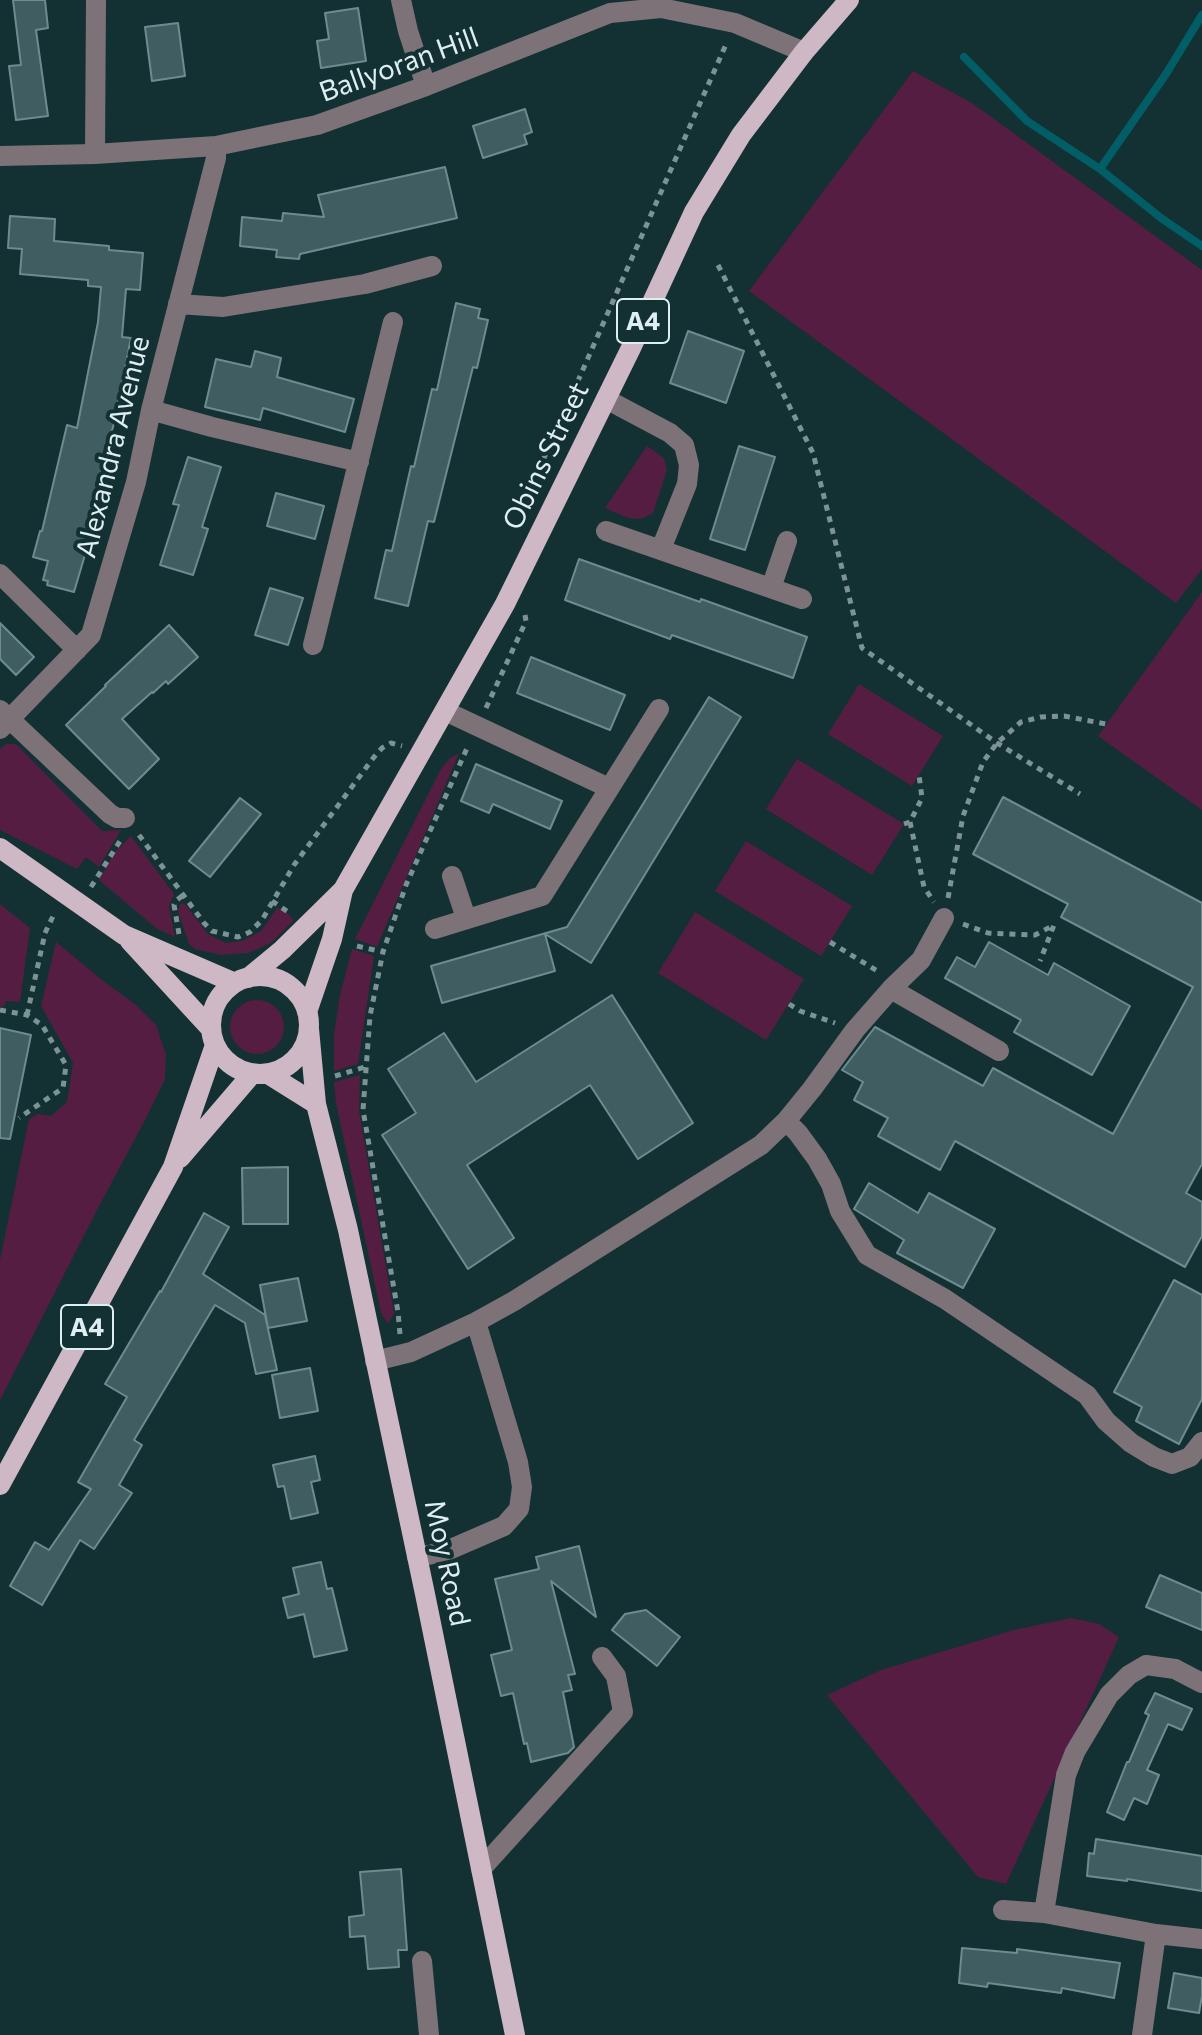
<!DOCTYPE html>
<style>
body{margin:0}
canvas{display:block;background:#133033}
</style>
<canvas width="1202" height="2035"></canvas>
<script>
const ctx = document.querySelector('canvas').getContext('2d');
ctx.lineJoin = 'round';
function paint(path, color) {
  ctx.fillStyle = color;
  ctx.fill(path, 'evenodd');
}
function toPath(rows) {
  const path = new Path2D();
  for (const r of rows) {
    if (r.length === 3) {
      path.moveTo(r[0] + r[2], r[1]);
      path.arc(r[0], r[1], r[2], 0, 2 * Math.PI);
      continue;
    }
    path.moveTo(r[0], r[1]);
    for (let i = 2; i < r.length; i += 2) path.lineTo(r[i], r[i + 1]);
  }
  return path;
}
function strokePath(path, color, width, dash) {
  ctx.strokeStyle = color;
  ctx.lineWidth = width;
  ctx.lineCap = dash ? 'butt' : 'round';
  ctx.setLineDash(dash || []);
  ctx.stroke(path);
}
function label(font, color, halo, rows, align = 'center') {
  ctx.font = font + ' Commissioner,sans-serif';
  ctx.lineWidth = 8;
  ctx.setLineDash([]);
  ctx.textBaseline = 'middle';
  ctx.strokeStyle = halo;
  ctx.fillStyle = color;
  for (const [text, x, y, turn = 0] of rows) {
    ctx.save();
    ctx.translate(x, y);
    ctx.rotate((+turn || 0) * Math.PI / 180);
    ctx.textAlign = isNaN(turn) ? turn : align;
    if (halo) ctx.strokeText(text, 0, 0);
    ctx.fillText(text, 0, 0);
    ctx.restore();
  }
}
paint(toPath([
 [913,71,972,103,1202,270,1202,569,1176,603,749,291],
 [647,446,664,458,667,470,653,513,641,519,628,518,605,508],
 [1202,592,1202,810,1098,736],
 [859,684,943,736,912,786,828,734],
 [6,744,16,744,102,831,121,830,99,867,86,857,77,869,0,830,0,749],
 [459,753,377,947,355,939,441,769,450,758],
 [797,759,904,824,872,875,766,809],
 [131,836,174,894,169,907,175,937,156,928,99,880,114,853],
 [746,841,852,906,821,956,715,891],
 [184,903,208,934,226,943,242,941,261,931,277,908,286,912,294,920,271,943,248,953,221,955,195,949,189,944,178,911,180,904],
 [0,904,30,928,20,1002,6,1001,4,1007,0,1006],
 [695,912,804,979,766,1040,658,973],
 [56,942,107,984,135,1004,156,1025,166,1055,165,1079,145,1120,98,1208,0,1400,0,1260,29,1119,38,1114,51,1116,67,1102,73,1063,41,1006],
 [352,949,374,956,358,1064,334,1071,334,1034,340,995],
 [257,1027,27],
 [360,1075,359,1111,394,1313,388,1324,381,1313,336,1103,334,1082],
 [1071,1618,1099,1624,1119,1637,1006,1884,978,1877,827,1695,881,1670,1014,1630]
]), '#541d41');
strokePath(toPath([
 [1202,15,1166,74,1100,169,1161,218,1202,246],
 [964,57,1027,121,1100,169]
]), '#015e67', 8);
const building = toPath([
 [13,0,45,0,48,28,36,30,48,116,16,120,9,66,21,65,13,0],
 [358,8,366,61,321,68,317,41,329,39,325,13,358,8],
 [178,23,185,76,152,81,145,27,178,23],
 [525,109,532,132,524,135,527,144,483,158,473,126,525,109],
 [445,167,457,218,300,254,299,259,276,257,277,250,240,246,242,217,282,221,283,213,324,217,318,195,445,167],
 [10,216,55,219,54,241,109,246,109,250,143,253,140,290,126,289,122,337,131,338,114,423,95,494,98,495,83,547,87,548,74,592,47,585,48,581,43,580,48,561,33,557,40,531,42,531,67,425,77,428,98,322,101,287,88,286,88,280,20,274,22,249,8,248,10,216],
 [456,303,480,309,478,318,488,320,477,368,473,367,434,522,428,521,408,606,375,598,386,550,392,551,411,466,414,467,432,389,437,390,456,303],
 [688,331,744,351,726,403,670,383,688,331],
 [255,351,281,358,277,377,354,399,345,432,263,408,260,420,205,407,216,359,251,367,255,351],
 [739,446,775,457,745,550,710,539,739,446],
 [188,457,221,467,202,527,208,529,193,575,160,565,179,505,173,504,188,457],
 [276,493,324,506,315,539,267,526,276,493],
 [579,559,700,602,701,599,807,637,793,678,672,635,670,639,565,600,579,559],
 [270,588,303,598,288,645,255,635,270,588],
 [0,623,34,657,16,675,0,659,0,623],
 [169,625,198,657,168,684,166,681,153,693,152,692,122,719,159,759,129,789,66,725,106,686,105,685,169,625],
 [531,657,625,695,610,730,517,693,531,657],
 [709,697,741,717,591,963,545,934,555,971,442,1003,431,966,567,927,709,697],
 [476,764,562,801,550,829,493,804,489,813,461,801,476,764],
 [1003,797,1202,903,1202,1164,1186,1193,1202,1202,1202,1236,1185,1267,955,1141,940,1170,878,1136,888,1118,854,1100,863,1082,842,1070,875,1027,983,1086,993,1068,1113,1134,1193,987,1061,917,1068,904,973,854,1003,797],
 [240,798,261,814,210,877,189,861,240,798],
 [989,942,1048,975,1054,963,1130,1006,1092,1075,1014,1032,1021,1020,945,978,957,957,975,967,989,942],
 [612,995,693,1123,638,1159,590,1085,467,1165,514,1238,468,1269,382,1135,416,1113,388,1069,444,1033,476,1082,612,995],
 [0,1028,31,1035,10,1139,0,1138,0,1028],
 [288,1167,288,1224,243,1224,242,1168,288,1167],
 [869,1183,918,1213,929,1193,995,1229,963,1288,897,1253,904,1240,854,1209,869,1183],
 [204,1213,229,1227,203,1274,265,1315,277,1370,256,1374,245,1323,215,1305,134,1440,142,1445,119,1485,132,1493,94,1549,80,1540,42,1605,10,1586,35,1542,49,1550,91,1489,78,1482,127,1397,105,1384,160,1291,161,1292,204,1213],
 [298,1278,307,1321,268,1328,260,1285,298,1278],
 [1174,1280,1202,1295,1202,1399,1179,1444,1136,1421,1142,1407,1114,1392,1174,1280],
 [310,1368,318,1411,280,1418,272,1375,310,1368],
 [315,1456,320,1480,311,1482,318,1513,291,1519,284,1486,278,1487,273,1465,315,1456],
 [579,1546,596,1617,551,1581,575,1674,568,1675,572,1690,563,1692,574,1747,568,1753,531,1762,527,1743,524,1744,513,1693,501,1696,491,1655,512,1650,495,1579,539,1569,536,1557,579,1546],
 [321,1562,327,1589,332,1588,347,1650,314,1657,304,1614,288,1618,283,1598,299,1594,293,1568,321,1562],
 [1160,1575,1202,1593,1202,1630,1146,1607,1160,1575],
 [646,1610,680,1637,657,1666,612,1630,625,1614,646,1610],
 [1155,1693,1192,1709,1182,1730,1168,1724,1147,1770,1159,1775,1147,1804,1134,1798,1124,1820,1107,1812,1127,1762,1129,1762,1149,1715,1145,1713,1155,1693],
 [1096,1839,1202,1856,1202,1891,1127,1879,1127,1881,1087,1876,1089,1853,1094,1854,1096,1839],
 [401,1869,407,1950,398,1950,399,1967,368,1969,365,1936,350,1937,349,1917,364,1915,360,1872,401,1869],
 [962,1948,1017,1953,1017,1949,1120,1963,1114,1998,1062,1988,1061,1993,988,1983,987,1987,959,1983,962,1948],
 [1174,1973,1202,1978,1202,1996,1199,2013,1168,2008,1174,1973]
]);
paint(building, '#405d61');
strokePath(building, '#6d8c90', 2);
strokePath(toPath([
 [718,265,813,453,862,648,997,743,1080,794],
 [547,470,544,458,727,42],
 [486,708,526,621,525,615],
 [910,822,924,887,934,902],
 [904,824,910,822,922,798,919,775],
 [139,835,204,923,212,931,238,937,250,932,262,920,294,865,374,757,382,748,391,743,402,746],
 [91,887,120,841],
 [948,898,963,816,983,762,997,743,1021,722,1041,717,1064,716,1106,724],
 [272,901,291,914],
 [963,924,988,933,1035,935,1054,925,1040,961],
 [179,934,174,905,177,900,182,896],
 [830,942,879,972],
 [357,946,383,952],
 [789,1004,800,1011,835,1023],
 [0,1010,27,1015,42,1025,66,1065,63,1088,19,1118],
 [27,1015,45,933,55,912],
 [335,1076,365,1067],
 [400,1334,398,1312,363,1110,370,1016,383,952,406,885,468,746]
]), '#7c9395', 5, [6, 6]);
strokePath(toPath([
 [401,0,408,31,426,86],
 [95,154,96,0],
 [0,156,95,154,216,146,317,125,426,86,610,13,661,8,735,23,804,52],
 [178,304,223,307,365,284,432,266],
 [606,399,670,433,684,445,689,465,687,484,661,549],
 [151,410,212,427,359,462],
 [606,531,802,599],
 [0,574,77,650],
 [771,588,787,541],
 [313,645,393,322],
 [0,710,110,814,117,818,125,818],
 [445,711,609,788],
 [0,729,91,635,136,482,151,410,216,158,216,146],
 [452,876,466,918],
 [435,929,542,896,659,709],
 [891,989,999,1051],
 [786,1121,798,1133,817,1159,831,1184,840,1211,867,1255,945,1299,1087,1395,1106,1421,1131,1443,1154,1457,1172,1464,1190,1457,1202,1442],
 [375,1361,411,1352,476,1322,514,1301,761,1145,786,1121,812,1089,855,1030,891,989,921,960,944,918],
 [417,1557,444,1552,504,1526,519,1509,522,1487,518,1462,476,1322],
 [1202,1683,1175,1669,1146,1665,1129,1675,1109,1695,1075,1752,1066,1775,1044,1913,1156,1934,1202,1939],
 [481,1869,623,1712,616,1676,602,1657],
 [1003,1910,1044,1913],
 [422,1961,429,2035],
 [1142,2035,1156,1934]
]), '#7c7278', 20);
strokePath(toPath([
 [0,848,124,935,235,983],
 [130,941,211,1029],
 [260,1025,49],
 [248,978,282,950,343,890],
 [307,1012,332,939,343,890,505,604,631,348,694,212,741,135,804,52,849,0],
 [309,1029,316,1104,348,1230,425,1594,515,2035],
 [268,1074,316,1104],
 [180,1158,252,1074],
 [0,1485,173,1167,215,1045]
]), '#ceb8c5', 20);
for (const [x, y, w] of [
 [643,321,52],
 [87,1327,52]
]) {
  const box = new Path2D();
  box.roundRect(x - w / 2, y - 22, w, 44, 6);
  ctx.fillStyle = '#133033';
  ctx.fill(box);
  strokePath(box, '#dfeff1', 2);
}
label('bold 26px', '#dfeff1', null, [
 ["A4",643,321],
 ["A4",87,1327]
]);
label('28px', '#dfeff1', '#133033', [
 ["Ballyoran Hill",399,65,-20],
 ["Alexandra Avenue",113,447,-76],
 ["Obins Street",546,456,-64],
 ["Moy Road",447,1563,78]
]);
</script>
